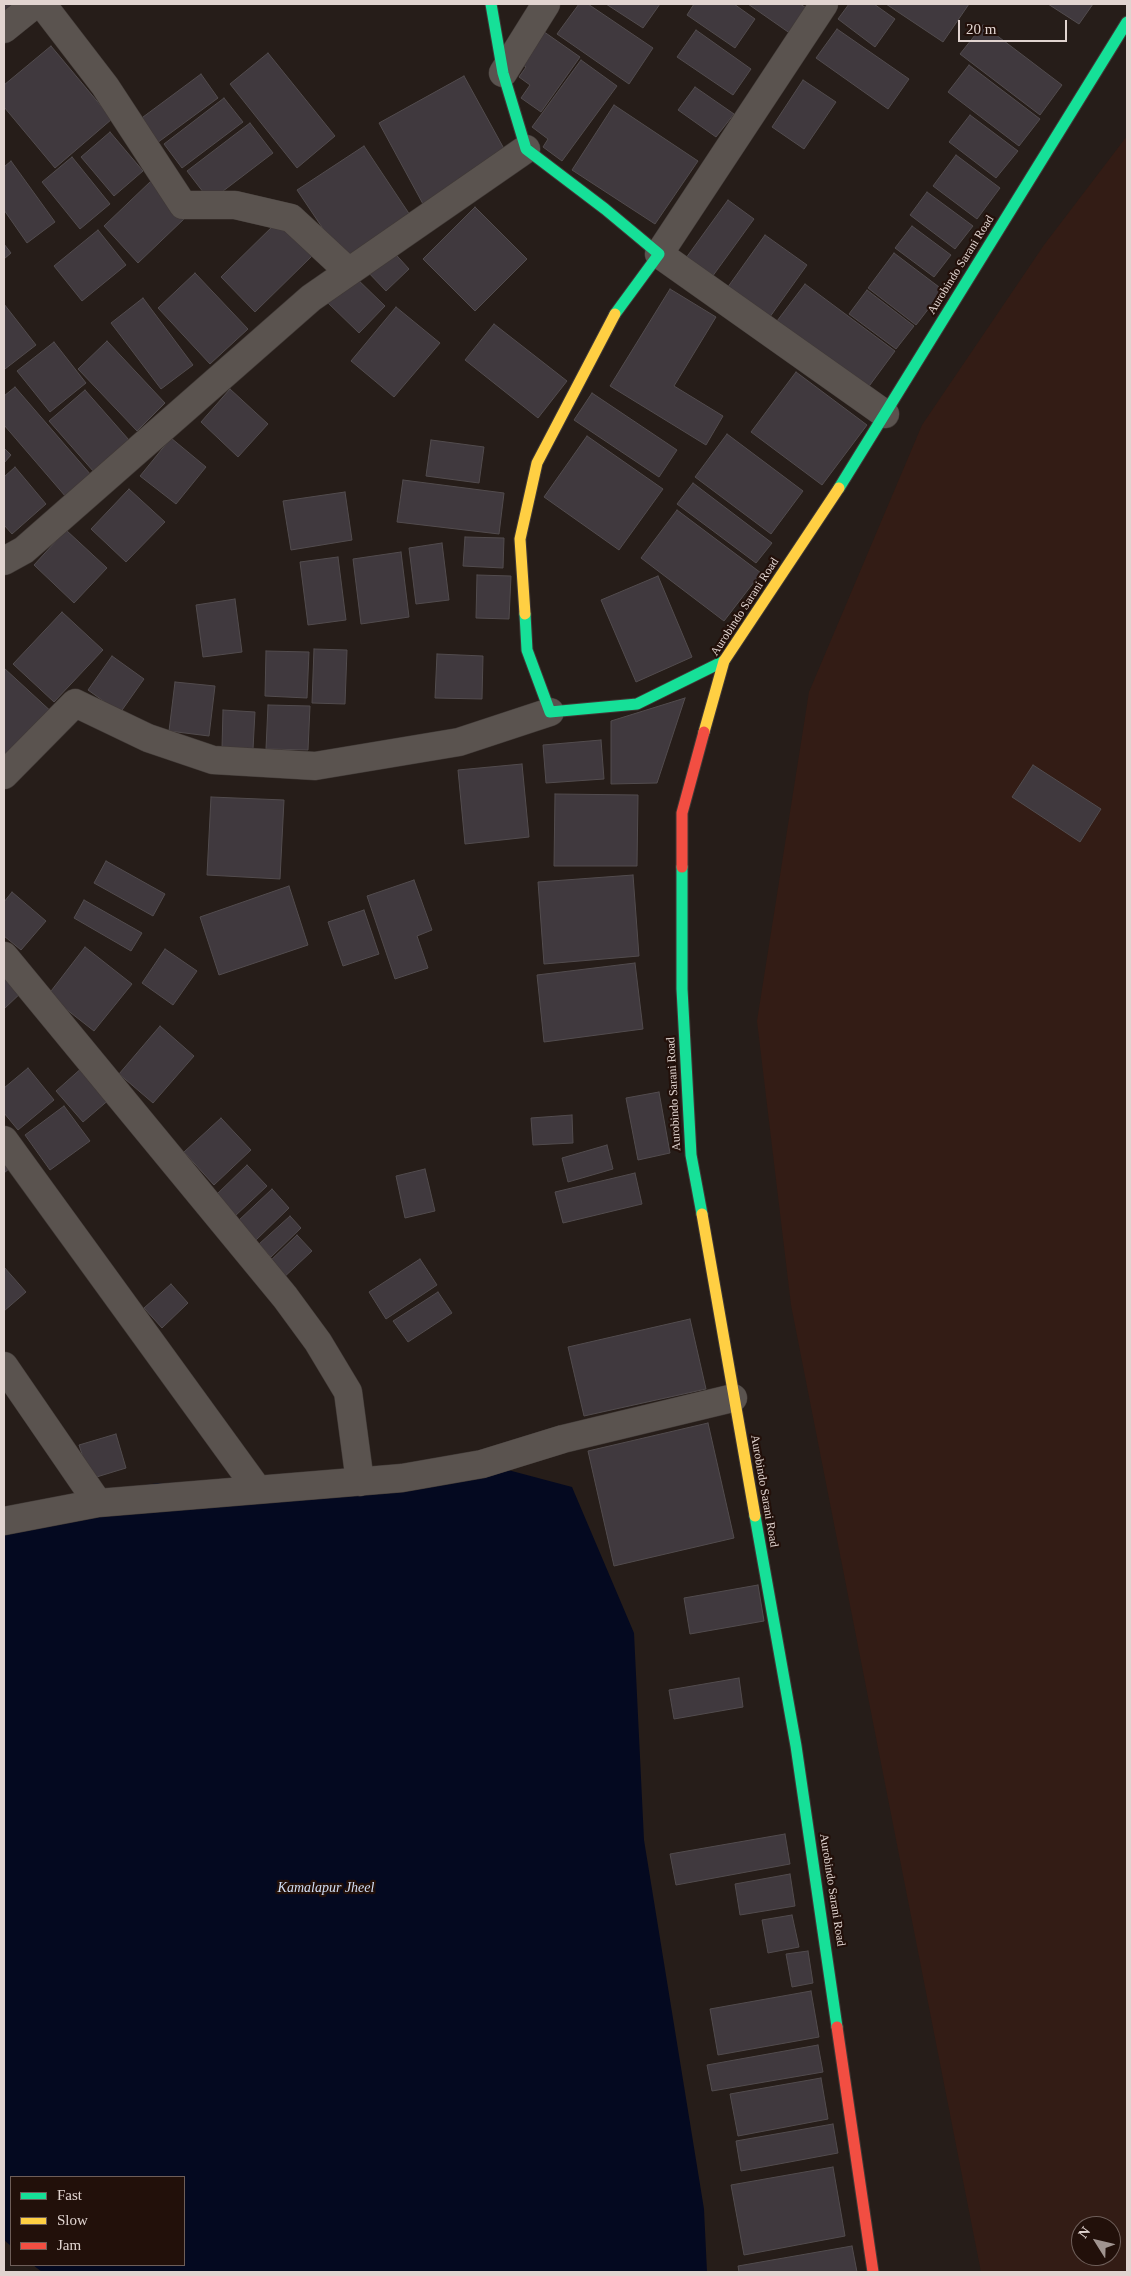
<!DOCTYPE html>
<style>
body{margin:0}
#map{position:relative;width:1131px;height:2276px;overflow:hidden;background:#261d19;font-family:"Times New Roman",serif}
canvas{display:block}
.frame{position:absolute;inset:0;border:5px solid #e1d4d0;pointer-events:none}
.legend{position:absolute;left:10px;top:2176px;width:175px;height:90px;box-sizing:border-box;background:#22100a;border:1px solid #6e5e59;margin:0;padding:6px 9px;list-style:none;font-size:15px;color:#e1d4d0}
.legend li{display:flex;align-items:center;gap:10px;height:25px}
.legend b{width:25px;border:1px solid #6e5e59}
.north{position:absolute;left:1071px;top:2216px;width:50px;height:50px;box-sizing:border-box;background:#22100a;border:1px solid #6e5e59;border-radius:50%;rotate:306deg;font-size:14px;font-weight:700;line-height:20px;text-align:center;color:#e1d4d0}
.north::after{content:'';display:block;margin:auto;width:18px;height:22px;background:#a09490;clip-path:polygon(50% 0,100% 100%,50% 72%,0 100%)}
.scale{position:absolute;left:958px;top:20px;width:109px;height:22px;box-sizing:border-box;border:2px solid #e1d4d0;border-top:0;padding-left:6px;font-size:15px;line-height:18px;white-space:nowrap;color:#e1d4d0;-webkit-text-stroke:4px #22100a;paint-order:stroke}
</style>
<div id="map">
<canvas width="1131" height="2276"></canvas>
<div class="frame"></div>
<ul class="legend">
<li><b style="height:6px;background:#16e098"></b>Fast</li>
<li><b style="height:6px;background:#ffcf43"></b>Slow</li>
<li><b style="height:6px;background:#f24e42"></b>Jam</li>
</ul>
<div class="north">N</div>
<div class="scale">20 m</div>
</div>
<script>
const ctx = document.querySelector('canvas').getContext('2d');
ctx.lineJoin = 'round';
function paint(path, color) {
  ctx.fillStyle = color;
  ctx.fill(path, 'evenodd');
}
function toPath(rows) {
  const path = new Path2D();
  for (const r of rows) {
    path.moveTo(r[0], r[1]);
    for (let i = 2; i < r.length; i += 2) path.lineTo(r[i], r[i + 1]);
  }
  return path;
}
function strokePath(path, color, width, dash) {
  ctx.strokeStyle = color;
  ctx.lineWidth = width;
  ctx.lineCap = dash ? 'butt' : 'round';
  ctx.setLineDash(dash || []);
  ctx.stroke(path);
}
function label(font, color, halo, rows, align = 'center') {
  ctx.font = font + ' "Times New Roman",serif';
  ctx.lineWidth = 4.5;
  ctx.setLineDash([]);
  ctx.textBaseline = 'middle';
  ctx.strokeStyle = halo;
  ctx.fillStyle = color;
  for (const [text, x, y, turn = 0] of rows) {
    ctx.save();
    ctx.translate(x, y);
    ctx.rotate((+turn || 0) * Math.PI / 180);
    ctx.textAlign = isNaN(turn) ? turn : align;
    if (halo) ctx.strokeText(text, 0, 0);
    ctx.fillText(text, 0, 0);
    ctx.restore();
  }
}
paint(toPath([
 [1127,136,1127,2272,981,2272,791,1305,757,1021,809,692,922,425,1044,245],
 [1081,2226,1111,2226,1111,2256,1081,2256]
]), '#331c15');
paint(toPath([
 [508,1470,572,1487,634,1633,644,1840,704,2209,707,2272,42,2272,33,2265,184,2265,184,2177,11,2177,11,2246,4,2240,4,1507,158,1483,361,1482]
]), '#040920');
const building = toPath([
 [4,4,21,4,4,17,4,4],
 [579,4,588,4,653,48,629,84,557,34,579,4],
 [606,4,660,4,643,28,606,4],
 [694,4,734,4,755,19,735,48,687,15,694,4],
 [748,4,800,4,808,9,791,34,748,4],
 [849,4,874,4,895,19,875,47,838,19,849,4],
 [886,4,969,4,943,42,886,4],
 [1048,4,1093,4,1079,24,1048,4],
 [983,25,1062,85,1040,115,960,54,983,25],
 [540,29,580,57,541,112,521,98,530,85,519,77,526,67,517,61,540,29],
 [837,29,909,79,888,109,816,58,837,29],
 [696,30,751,69,733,95,677,57,696,30],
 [51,46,112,119,55,168,4,107,4,85,51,46],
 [268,53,335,136,297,168,230,84,268,53],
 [581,60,617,86,562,161,543,147,548,139,532,127,581,60],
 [969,65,1040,119,1019,146,948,92,969,65],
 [201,74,218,98,157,143,139,120,201,74],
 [464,76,508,156,423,204,379,123,464,76],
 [803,80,836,102,804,149,772,127,803,80],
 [695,87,734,114,716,137,678,110,695,87],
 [224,98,243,122,182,168,164,144,224,98],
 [614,105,698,161,655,224,572,170,614,105],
 [970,115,1018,151,996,178,949,142,970,115],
 [250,123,273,153,210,201,187,171,250,123],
 [110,132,143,171,114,196,81,157,110,132],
 [364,146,412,218,346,263,297,190,364,146],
 [956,155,1000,188,977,219,933,186,956,155],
 [72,157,110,204,80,229,42,182,72,157],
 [11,161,55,222,27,243,4,210,4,167,11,161],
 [151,181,185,218,138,263,104,226,151,181],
 [927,192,973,226,955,249,910,215,927,192],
 [728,200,754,219,712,277,686,258,728,200],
 [475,207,527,259,475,311,423,259,475,207],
 [278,221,312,256,255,312,221,277,278,221],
 [912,226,951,255,934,277,895,248,912,226],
 [98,230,126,265,82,301,54,266,98,230],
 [765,235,807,265,767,321,725,291,765,235],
 [4,244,11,253,4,259,4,244],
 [389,247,409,269,386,291,366,270,389,247],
 [894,253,943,290,916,325,868,288,894,253],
 [195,273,248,329,210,364,158,308,195,273],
 [352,274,385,306,359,333,326,301,352,274],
 [805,284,895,351,867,389,777,321,805,284],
 [670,289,716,317,674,386,723,416,706,445,610,386,670,289],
 [867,290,914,326,896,349,849,314,867,290],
 [143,298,193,365,161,389,111,323,143,298],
 [4,304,36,345,5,369,4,368,4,304],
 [396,307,440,343,394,397,351,361,396,307],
 [494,324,567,381,538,418,465,360,494,324],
 [107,341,165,403,137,431,78,369,107,341],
 [54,342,86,383,50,412,17,371,54,342],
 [796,372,867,425,822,485,751,432,796,372],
 [15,387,91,475,66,497,4,425,4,396,15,387],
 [230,389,268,424,238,457,201,422,230,389],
 [85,390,129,440,94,472,49,421,85,390],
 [592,393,677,450,659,477,574,420,592,393],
 [727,434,803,491,771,534,695,477,727,434],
 [587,436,663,489,619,550,544,497,587,436],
 [171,438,206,467,176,504,140,476,171,438],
 [431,440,484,447,479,483,426,476,431,440],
 [4,448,11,455,4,463,4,448],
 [15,467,46,504,12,534,4,525,4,477,15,467],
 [403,480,504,493,499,534,397,522,403,480],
 [693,483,772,543,756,563,677,504,693,483],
 [129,489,165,522,126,562,91,529,129,489],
 [345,492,352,540,291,550,283,501,345,492],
 [677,510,761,573,724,621,641,558,677,510],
 [66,530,107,568,74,603,34,565,66,530],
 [465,537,504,538,503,568,463,566,465,537],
 [442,543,449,600,416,604,409,548,442,543],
 [401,552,409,617,361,624,353,559,401,552],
 [338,557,346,620,308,625,300,562,338,557],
 [477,575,511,576,509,619,476,618,477,575],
 [658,576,692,657,636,682,601,600,658,576],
 [235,599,242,652,203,657,196,605,235,599],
 [62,612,103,650,54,702,13,664,62,612],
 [314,649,347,650,345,704,312,703,314,649],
 [266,651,309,652,307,698,265,696,266,651],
 [437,654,483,656,482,699,435,698,437,654],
 [112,656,144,679,120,713,88,690,112,656],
 [4,668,55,715,12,762,4,754,4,668],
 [175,682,215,686,209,736,169,731,175,682],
 [685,698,657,783,611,784,611,721,685,698],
 [268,705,310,706,308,750,266,749,268,705],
 [223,710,255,712,253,749,222,748,223,710],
 [601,740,604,779,546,783,543,745,601,740],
 [522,764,529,837,465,844,458,770,522,764],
 [1033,765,1101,809,1080,842,1012,797,1033,765],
 [555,794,638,795,637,866,554,866,555,794],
 [211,797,284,800,280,879,207,875,211,797],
 [106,861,165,894,153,916,94,883,106,861],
 [633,875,639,956,544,964,538,882,633,875],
 [414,880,432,930,417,936,428,968,395,979,367,896,414,880],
 [289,886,308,945,219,975,200,917,289,886],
 [12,892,46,921,21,950,4,936,4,902,12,892],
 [84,900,142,933,131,951,74,918,84,900],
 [364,910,379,954,343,966,328,922,364,910],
 [85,947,132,984,94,1031,48,995,85,947],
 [165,949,197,971,173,1005,142,983,165,949],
 [635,963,643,1029,544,1042,537,975,635,963],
 [4,966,25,989,4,1009,4,966],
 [160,1026,194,1056,153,1103,119,1074,160,1026],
 [84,1066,111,1098,83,1122,56,1091,84,1066],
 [28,1068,54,1100,18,1130,4,1113,4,1088,28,1068],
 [659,1092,670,1153,638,1160,626,1098,659,1092],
 [64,1106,90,1141,50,1170,25,1135,64,1106],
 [572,1115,573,1143,533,1145,531,1118,572,1115],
 [221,1118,251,1150,214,1185,184,1152,221,1118],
 [607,1145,613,1169,568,1182,562,1158,607,1145],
 [4,1161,10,1168,4,1173,4,1161],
 [247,1165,267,1186,234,1217,215,1196,247,1165],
 [425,1169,435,1211,405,1218,396,1176,425,1169],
 [635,1173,642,1204,563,1223,555,1192,635,1173],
 [272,1189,289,1208,256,1240,238,1221,272,1189],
 [290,1216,301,1228,271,1257,259,1244,290,1216],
 [297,1235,312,1251,280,1281,266,1265,297,1235],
 [420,1259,437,1285,386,1319,369,1292,420,1259],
 [4,1267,26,1292,4,1311,4,1267],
 [171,1284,188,1303,162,1328,144,1308,171,1284],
 [438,1292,452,1313,408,1342,393,1321,438,1292],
 [690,1319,706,1389,584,1416,568,1347,690,1319],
 [708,1423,734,1538,614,1566,588,1451,708,1423],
 [116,1434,126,1468,90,1479,79,1445,116,1434],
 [758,1585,764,1621,690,1634,684,1598,758,1585],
 [739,1678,743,1707,674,1719,669,1690,739,1678],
 [785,1834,790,1864,676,1885,670,1854,785,1834],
 [790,1874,795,1906,740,1915,735,1884,790,1874],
 [792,1915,799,1947,768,1953,762,1920,792,1915],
 [808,1951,813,1983,792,1987,786,1954,808,1951],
 [811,1991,819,2037,718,2055,710,2009,811,1991],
 [818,2045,823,2072,712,2091,707,2065,818,2045],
 [821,2078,828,2119,738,2136,730,2094,821,2078],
 [833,2124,838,2153,741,2171,736,2141,833,2124],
 [833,2167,845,2236,744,2255,731,2185,833,2167],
 [852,2246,857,2272,739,2272,738,2266,852,2246]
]);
paint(building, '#40393e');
strokePath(building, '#524c4e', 1);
const street = toPath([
 [42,4,105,86,183,205,235,205,291,218,348,271],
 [824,4,659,254,885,414],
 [4,29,35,4],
 [503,73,546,4],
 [4,561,24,550,311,298,526,149],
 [4,775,75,703,148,738,213,760,315,766,459,742,550,712],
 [4,956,285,1297,318,1342,348,1392,360,1482],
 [4,1140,258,1490],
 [4,1366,98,1503],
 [4,1521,98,1503,402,1478,482,1464,563,1439,733,1398]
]);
const fast = toPath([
 [491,4,503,73,526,149,605,209,659,254,615,314],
 [839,488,1127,22],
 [525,614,527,650,550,712,637,704,724,661],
 [682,867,682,989,691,1155,702,1214],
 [755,1516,796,1746,837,2027]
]);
const slow = toPath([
 [525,614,520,539,537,463,615,314],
 [704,732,724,661,839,488],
 [702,1214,755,1516]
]);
const jam = toPath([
 [682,867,682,813,704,732],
 [837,2027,873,2272]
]);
strokePath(street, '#403936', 29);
strokePath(fast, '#403936', 13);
strokePath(slow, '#403936', 13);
strokePath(jam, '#403936', 13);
strokePath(street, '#5a534f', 28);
strokePath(fast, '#16e098', 11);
strokePath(slow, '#ffcf43', 11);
strokePath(jam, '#f24e42', 11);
label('12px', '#e1d4d0', '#22100a', [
 ["Aurobindo Sarani Road",961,265,-58],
 ["Aurobindo Sarani Road",745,607,-57],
 ["Aurobindo Sarani Road",674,1094,-93],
 ["Aurobindo Sarani Road",764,1491,80],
 ["Aurobindo Sarani Road",832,1890,81]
]);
label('italic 14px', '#d1def5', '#22100a', [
 ["Kamalapur Jheel",326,1888]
]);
</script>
